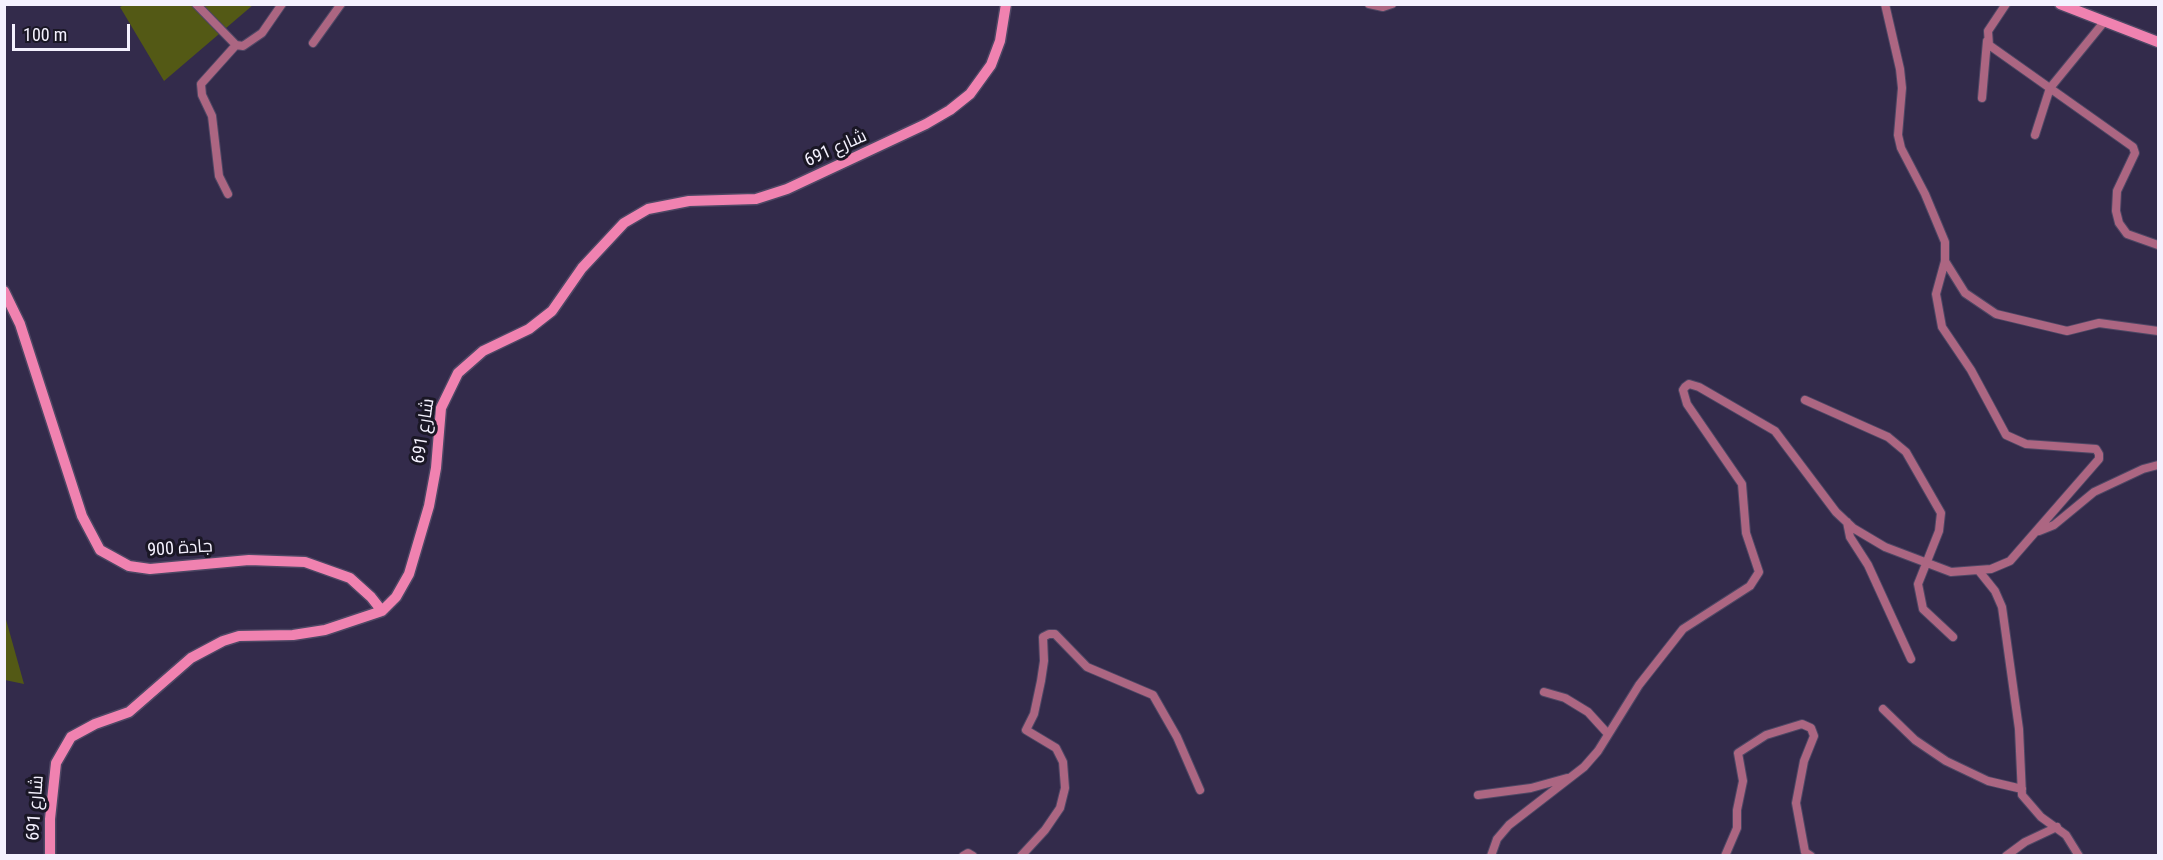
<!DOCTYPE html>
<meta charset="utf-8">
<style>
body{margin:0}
#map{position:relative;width:2163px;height:860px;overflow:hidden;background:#332b4b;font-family:"Roboto Condensed",sans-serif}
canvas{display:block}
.frame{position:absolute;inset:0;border:6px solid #f4f1fe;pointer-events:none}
.scale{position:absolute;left:12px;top:24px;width:118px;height:27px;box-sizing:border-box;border:3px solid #f4f1fe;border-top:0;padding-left:8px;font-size:18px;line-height:21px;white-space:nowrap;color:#f4f1fe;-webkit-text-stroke:4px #1a1725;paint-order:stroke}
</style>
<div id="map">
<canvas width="2163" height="860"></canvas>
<div class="frame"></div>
<div class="scale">100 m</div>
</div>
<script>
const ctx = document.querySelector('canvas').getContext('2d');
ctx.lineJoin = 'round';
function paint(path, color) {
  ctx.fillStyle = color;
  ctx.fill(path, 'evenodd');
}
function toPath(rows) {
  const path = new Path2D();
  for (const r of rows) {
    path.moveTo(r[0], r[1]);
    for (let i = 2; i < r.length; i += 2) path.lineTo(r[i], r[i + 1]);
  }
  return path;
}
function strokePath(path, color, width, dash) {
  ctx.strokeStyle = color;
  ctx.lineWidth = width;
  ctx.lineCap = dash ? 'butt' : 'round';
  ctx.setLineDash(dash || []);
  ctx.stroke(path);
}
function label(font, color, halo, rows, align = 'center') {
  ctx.font = font + ' "Roboto Condensed",Cairo,sans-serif';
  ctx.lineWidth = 6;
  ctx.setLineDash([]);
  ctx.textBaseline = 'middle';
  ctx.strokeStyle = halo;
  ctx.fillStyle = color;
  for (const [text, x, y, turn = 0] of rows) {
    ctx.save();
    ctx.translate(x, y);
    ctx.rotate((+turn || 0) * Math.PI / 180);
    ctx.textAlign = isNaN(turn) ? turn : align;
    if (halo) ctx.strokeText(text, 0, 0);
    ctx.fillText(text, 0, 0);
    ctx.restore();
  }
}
paint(toPath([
 [126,4,253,5,164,81,120,7],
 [4,616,5,616,24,684,5,680]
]), '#535915');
const street = toPath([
 [196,4,236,45],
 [1369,4,1383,7,1392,4],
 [2006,4,1988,31,1989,45,2133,147,2135,153,2117,191,2116,211,2119,223,2127,234,2158,245],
 [313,43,341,4],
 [1982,98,1987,41],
 [2035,135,2050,88,2104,22],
 [228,194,219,176,212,116,202,95,201,84,236,45,243,46,262,33,282,4],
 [1945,261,1965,293,1996,314,2067,331,2099,323,2158,331],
 [1805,400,1888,437,1906,452,1941,513,1939,531,1918,584,1923,609,1953,637],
 [1847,522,1850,537,1868,565,1911,659],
 [2039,531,2054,525,2094,492,2143,469,2158,465],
 [1979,571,1995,591,2002,607,2019,729,2022,795,2041,817,2066,835,2079,856],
 [1544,692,1565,698,1588,712,1608,734],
 [1883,709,1915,740,1946,761,1988,781,2022,789],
 [1478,795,1531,788,1567,778],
 [963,856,968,853,973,856],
 [1021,856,1045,830,1060,808,1065,788,1063,762,1056,748,1026,730,1034,714,1041,681,1044,661,1043,637,1049,634,1055,634,1087,667,1153,695,1177,737,1200,790],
 [1491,856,1497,839,1509,825,1584,767,1598,751,1639,685,1683,629,1750,586,1759,572,1746,533,1742,484,1687,404,1683,390,1685,387,1689,384,1699,387,1775,431,1836,512,1853,528,1885,547,1951,572,1991,569,2010,561,2099,459,2099,454,2096,449,2026,444,2006,435,1971,370,1942,327,1936,294,1945,261,1945,242,1925,194,1901,148,1898,135,1902,88,1900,69,1885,4],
 [1725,856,1737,828,1737,810,1743,781,1738,753,1766,735,1802,724,1811,728,1814,736,1804,761,1796,803,1805,852,1811,856],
 [2006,856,2025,842,2057,827]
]);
const secondary = toPath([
 [2060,4,2158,42],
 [4,291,20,324,82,516,100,550,129,566,150,569,249,560,305,562,350,578,371,597,382,611],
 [50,856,50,819,56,763,71,737,95,724,129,712,191,658,223,641,239,636,293,635,325,630,382,611,396,597,409,574,429,506,436,468,441,408,458,373,483,351,529,329,552,311,582,268,624,223,648,209,689,201,756,199,787,189,926,124,950,110,970,94,991,65,1000,41,1006,4]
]);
strokePath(street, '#4e4764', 10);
strokePath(secondary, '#4e4764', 13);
strokePath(street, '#ac6682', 8);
strokePath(secondary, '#f082b0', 10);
label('18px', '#f4f1fe', '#1a1725', [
 ["شارع 691",836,149,-24],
 ["شارع 691",424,431,-81],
 ["جادة 900",180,549,-4],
 ["شارع 691",36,808,-86]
]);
</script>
